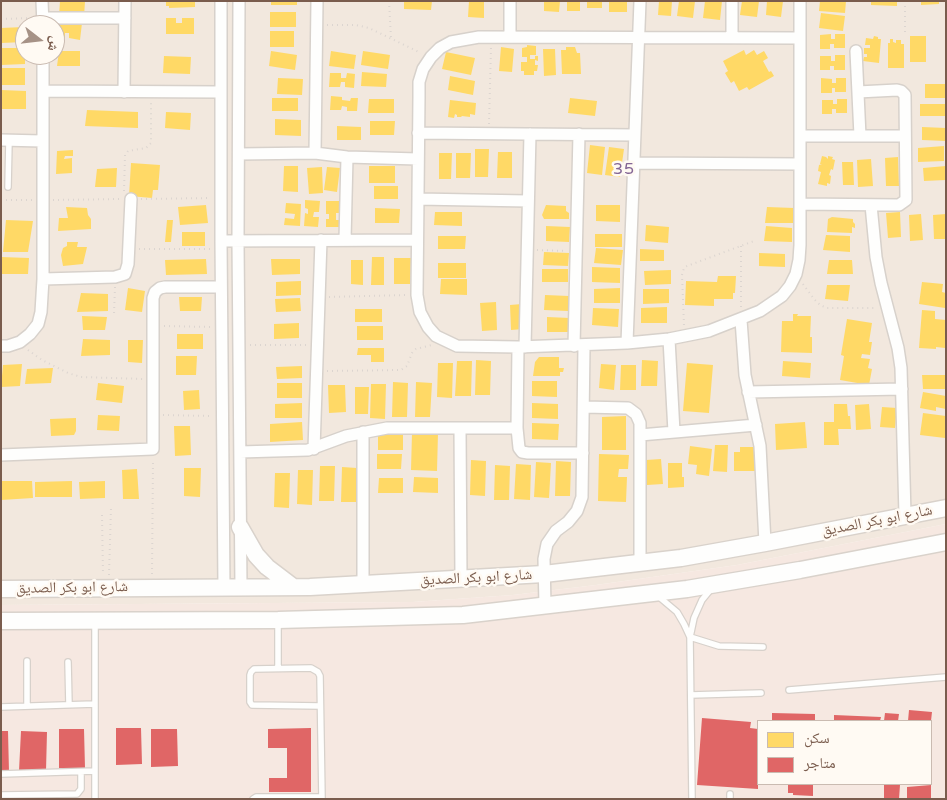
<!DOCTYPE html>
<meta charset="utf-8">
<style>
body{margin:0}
#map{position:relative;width:947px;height:800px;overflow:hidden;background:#f9f5f0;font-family:"Varela Round","Noto Naskh Arabic",sans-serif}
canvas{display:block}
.frame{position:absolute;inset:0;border:2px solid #7a5c4d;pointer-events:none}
.legend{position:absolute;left:757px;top:720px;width:175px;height:65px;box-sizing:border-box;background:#fffaf3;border:1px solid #cabbb1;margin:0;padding:6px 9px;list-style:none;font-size:15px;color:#7a5c4d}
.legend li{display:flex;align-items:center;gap:10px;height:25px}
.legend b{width:25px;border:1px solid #cabbb1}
.north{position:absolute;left:15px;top:15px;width:50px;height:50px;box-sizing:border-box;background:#fffaf3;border:1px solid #cabbb1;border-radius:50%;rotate:106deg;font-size:14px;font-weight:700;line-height:20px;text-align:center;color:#7a5c4d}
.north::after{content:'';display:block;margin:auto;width:18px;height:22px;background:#a69286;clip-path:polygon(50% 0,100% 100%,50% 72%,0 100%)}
</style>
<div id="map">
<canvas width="947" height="800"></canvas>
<div class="frame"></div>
<ul class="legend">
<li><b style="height:14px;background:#ffd966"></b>سكن</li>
<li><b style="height:14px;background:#e06666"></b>متاجر</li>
</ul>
<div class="north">ش</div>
</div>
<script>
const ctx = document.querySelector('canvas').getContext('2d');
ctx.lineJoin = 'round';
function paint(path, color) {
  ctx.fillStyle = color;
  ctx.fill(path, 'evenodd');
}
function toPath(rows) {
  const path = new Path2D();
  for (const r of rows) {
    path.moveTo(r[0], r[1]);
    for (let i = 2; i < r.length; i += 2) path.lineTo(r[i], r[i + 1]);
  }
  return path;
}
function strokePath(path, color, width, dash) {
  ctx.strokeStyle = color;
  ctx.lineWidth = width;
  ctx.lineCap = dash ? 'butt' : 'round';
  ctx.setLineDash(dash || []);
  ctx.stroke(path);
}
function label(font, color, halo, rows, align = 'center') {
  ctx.font = font + ' "Varela Round","Noto Naskh Arabic",sans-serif';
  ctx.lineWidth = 5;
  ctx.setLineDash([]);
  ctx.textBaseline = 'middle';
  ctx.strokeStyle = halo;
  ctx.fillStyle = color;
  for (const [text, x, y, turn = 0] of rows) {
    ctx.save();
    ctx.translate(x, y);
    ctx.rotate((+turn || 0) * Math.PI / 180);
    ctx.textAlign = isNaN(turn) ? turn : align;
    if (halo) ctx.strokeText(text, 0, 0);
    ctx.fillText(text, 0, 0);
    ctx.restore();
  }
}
paint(toPath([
 [1,1,946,1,946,524,737,565,596,585,513,595,413,602,1,605],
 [25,25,55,25,55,55,25,55]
]), '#f2e8de');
paint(toPath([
 [946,524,946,799,1,799,1,605,413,602,513,595,596,585,737,565],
 [758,721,931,721,931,784,758,784]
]), '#f6e8e1');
paint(toPath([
 [60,1,85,1,84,17,59,16],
 [166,1,195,1,195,7,169,8,169,6,166,6],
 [271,1,297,1,297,5,271,5],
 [404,1,432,1,431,10,404,9],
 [469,1,484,1,484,18,468,17],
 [544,1,560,1,559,12,544,11],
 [567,1,580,1,580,11,567,11],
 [587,1,602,1,602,8,587,8],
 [609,1,627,1,627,12,609,12],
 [659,1,672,1,671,16,658,15],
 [679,1,695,1,693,18,677,16],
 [705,1,722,1,720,20,703,18],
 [742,1,759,1,757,17,740,15],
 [767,1,783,1,781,17,766,15],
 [820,1,846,1,845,13,819,11],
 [871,1,897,1,897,6,871,5],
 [921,1,939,1,939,4,921,5],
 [270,12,296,12,296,27,270,27],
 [821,13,845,16,843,31,819,28],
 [166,18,176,18,176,23,182,23,182,18,194,18,194,34,166,34],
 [56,22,82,23,80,40,69,38,69,33,65,33,65,38,55,37],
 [24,27,25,42,1,43,1,28],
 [270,31,294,31,294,47,270,47],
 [831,34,831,39,835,39,835,34,845,34,845,48,834,48,834,44,830,44,830,49,820,49,820,35],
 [874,36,878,37,878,39,881,39,879,63,863,61,864,57,867,57,867,54,864,54,864,48,870,48,870,45,865,45,866,38,873,39],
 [910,36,926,36,926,62,910,62],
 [890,39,893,39,893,42,896,43,896,40,901,40,901,44,904,44,904,68,888,68,888,43,890,43],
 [527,45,536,46,536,55,530,55,530,59,535,59,535,56,538,56,538,61,535,60,535,65,538,65,537,71,534,71,534,75,524,75,524,71,521,71,521,62,527,62,527,57,522,57,522,48,527,47],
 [501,47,514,49,512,72,499,71],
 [566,47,575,47,577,53,580,53,581,74,562,74,561,50,566,50],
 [1,48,25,48,25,64,1,65],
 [543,49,555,49,556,75,544,76],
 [744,50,746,55,754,50,757,55,764,51,768,58,763,61,769,72,771,71,774,76,749,90,747,87,739,91,734,81,731,83,725,73,728,71,723,61],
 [59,51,80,51,80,66,57,66],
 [271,51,297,55,295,70,269,66],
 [331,51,356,55,354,69,329,66],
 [363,51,390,55,388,69,361,65],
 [446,52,475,58,471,75,442,69],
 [835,55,845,55,845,70,834,70,834,66,830,66,830,70,820,70,820,56,831,56,831,61,835,61],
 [164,56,191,57,190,74,163,73],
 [1,68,25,68,25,85,1,85],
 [362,72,387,74,386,87,361,86],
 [330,73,341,73,341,78,346,78,347,73,355,74,354,88,345,87,345,82,341,82,340,87,329,87],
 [450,76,475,81,473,95,448,90],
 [278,78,303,79,302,95,277,94],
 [821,78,832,79,832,83,836,83,836,78,846,78,846,92,835,92,835,88,832,88,832,93,821,93],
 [925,84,946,84,946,98,925,98],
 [1,90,26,91,26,109,1,109],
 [331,96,342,97,342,100,350,101,351,98,358,98,357,111,347,111,347,107,342,106,341,110,330,110],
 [272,98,298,98,298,111,272,111],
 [570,98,597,101,595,116,568,113],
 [369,99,394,99,394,113,368,113],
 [837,99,847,99,847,113,836,113,836,109,832,109,832,114,822,114,822,100,833,100,833,104,837,104],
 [450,100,476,103,475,115,470,114,470,117,462,116,461,117,457,117,457,115,455,114,454,118,448,117],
 [920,104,946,104,946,116,920,116],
 [87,110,138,112,138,128,85,126],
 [166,112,191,113,190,130,165,128],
 [275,119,301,120,301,136,275,135],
 [370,121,395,121,394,135,370,135],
 [337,126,361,127,361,140,337,140],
 [922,127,946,128,946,141,922,140],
 [590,145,605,147,602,175,587,173],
 [944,146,944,161,918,162,918,148],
 [609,147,624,149,620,177,605,175],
 [475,149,489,149,488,177,475,177],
 [73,150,73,156,65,156,64,159,72,158,72,173,56,174,57,151],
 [498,152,512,152,512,178,497,178],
 [439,153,452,153,451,179,439,179],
 [456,153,471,153,470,178,456,178],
 [822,156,826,157,828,159,828,156,833,157,832,159,835,160,833,170,831,169,829,175,831,176,830,184,827,183,827,186,818,184,821,172,818,171,819,165,822,164,820,164],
 [898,157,899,186,886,186,885,158],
 [871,159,873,186,858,187,857,160],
 [842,162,853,162,854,185,843,185],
 [131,163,160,165,158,190,153,190,152,198,129,196],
 [284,166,298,166,298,192,283,191],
 [369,166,395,166,395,183,369,183],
 [946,166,946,180,924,181,923,168],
 [322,167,323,193,309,194,307,168],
 [327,167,340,168,337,192,324,190],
 [117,168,116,187,95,187,97,169],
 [374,186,398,186,398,199,374,199],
 [305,200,320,201,319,212,314,212,313,217,319,217,318,227,304,226,305,213,308,214,308,209,305,208],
 [326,201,342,201,342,213,336,213,336,220,342,220,341,227,326,227,326,219,329,219,329,214,326,214],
 [286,203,301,204,300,226,284,225,285,218,294,219,295,214,285,213],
 [206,205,208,223,180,225,178,207],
 [546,205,566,206,566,211,569,213,569,219,544,219,542,215],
 [596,205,620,205,620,222,596,221],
 [66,207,87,208,88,215,91,219,91,229,58,231,59,218,68,218],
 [767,207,794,208,793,223,765,223],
 [375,208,400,209,399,223,375,223],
 [435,212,462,212,462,226,434,225],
 [900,212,901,237,888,238,886,213],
 [921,214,923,240,910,241,909,215],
 [946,214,946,239,934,239,933,215],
 [832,217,853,219,853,222,855,224,855,228,852,227,852,233,827,232,828,219],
 [6,220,33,221,28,252,3,252],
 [167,220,173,220,171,242,165,242],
 [646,225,669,227,668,243,645,241],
 [546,226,570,227,569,242,546,241],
 [766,226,792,228,792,242,764,241],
 [182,232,205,232,205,246,182,246],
 [595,234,622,234,622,247,595,247],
 [826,235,850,236,850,252,823,250],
 [438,236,466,236,465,249,438,249],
 [67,242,78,242,77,247,87,247,83,264,63,266,61,255,63,248,67,246],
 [596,248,623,250,621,265,594,263],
 [640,249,664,250,664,261,640,261],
 [544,252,569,253,568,266,543,265],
 [759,253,785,254,785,267,759,266],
 [1,257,29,258,28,274,1,274],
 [372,257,384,257,384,285,371,285],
 [394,258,411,258,410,284,394,284],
 [206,259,207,274,166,275,165,260],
 [271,259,300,259,300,274,272,275],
 [351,260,363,260,363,285,351,284],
 [829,260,852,260,853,274,827,274],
 [438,263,466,263,466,278,438,278],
 [592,267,620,268,620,283,592,282],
 [542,269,568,269,568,282,542,282],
 [671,270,671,284,645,285,644,271],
 [718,276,736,276,735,293,733,293,733,299,714,299,714,306,685,305,686,281,717,282],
 [441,279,467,279,467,295,440,294],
 [301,281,301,295,276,296,276,282],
 [922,282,943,284,942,292,946,293,945,308,919,304],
 [827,285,850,285,848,301,825,299],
 [128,288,145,291,142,312,125,310],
 [620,288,620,303,594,303,594,289],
 [643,289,669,289,669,303,643,304],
 [81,293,108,294,108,311,77,312],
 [545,295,569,296,568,311,544,310],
 [179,297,202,297,201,311,180,311],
 [300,298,301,311,276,312,275,299],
 [496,302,497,330,482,331,480,303],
 [522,304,524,329,511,330,510,305],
 [667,307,667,323,641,323,641,308],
 [593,308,619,309,618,327,592,325],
 [355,309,382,309,382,322,355,322],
 [922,310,935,311,935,319,946,320,945,348,936,347,936,349,919,348],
 [793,314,798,314,797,316,811,316,810,337,812,337,812,353,781,352,782,321,793,321],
 [82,316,107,317,105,330,83,330],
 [547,317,570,318,570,332,547,332],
 [847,319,872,323,869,342,872,342,870,355,862,354,861,358,870,359,868,368,872,369,869,385,840,380,844,356,841,355],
 [299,323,299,338,274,339,274,324],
 [357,326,383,326,383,340,357,340],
 [177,334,203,334,203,349,177,349],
 [83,339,110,340,110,355,81,356],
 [128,340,143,340,142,363,128,362],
 [358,348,384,348,384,362,371,362,371,355,357,355],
 [176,356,197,356,196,375,176,375],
 [539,357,559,357,559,368,564,368,563,372,560,372,560,376,533,376,535,362],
 [476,360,491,361,490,395,475,395],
 [642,360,658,361,657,386,641,386],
 [457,361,472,361,471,396,455,396],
 [783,361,811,363,810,378,782,376],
 [438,363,453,363,452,398,437,397],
 [687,363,713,365,709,413,683,411],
 [22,364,20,386,1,387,3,365],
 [601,364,616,365,614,390,599,388],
 [621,365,636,365,636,390,620,390],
 [302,366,302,378,277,379,276,367],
 [53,368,51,383,25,384,27,369],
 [922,375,946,375,946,389,923,389],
 [532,381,557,381,557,397,532,396],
 [393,382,408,383,407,417,392,417],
 [416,382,432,383,430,417,415,417],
 [98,383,124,386,122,403,96,400],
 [277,383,302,383,302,398,277,398],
 [371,384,386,384,385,419,370,418],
 [328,385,345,385,346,412,329,413],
 [355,387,369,387,368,414,355,414],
 [199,390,200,409,184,410,183,391],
 [923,392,946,396,946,409,936,407,936,411,920,408],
 [302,403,302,418,275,418,275,404],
 [532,403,558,404,558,419,532,418],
 [834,404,847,404,848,416,850,416,851,429,838,429,839,445,824,445,824,422,834,422],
 [869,404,871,429,856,430,855,405],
 [882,407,897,408,895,428,880,427],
 [923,413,946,416,945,438,920,435],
 [98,415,120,416,119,431,97,430],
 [626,416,626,450,602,450,602,417],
 [76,418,76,431,74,435,51,436,50,419],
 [302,422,303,440,270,442,270,424],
 [805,422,807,448,776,450,775,424],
 [532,423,559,424,558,440,532,439],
 [174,426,190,426,191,455,175,456],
 [412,433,438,433,437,471,411,470],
 [378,435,403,435,403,450,378,450],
 [715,445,728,445,727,472,713,471],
 [690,446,712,449,709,476,696,474,697,465,688,464],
 [740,447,754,447,755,471,734,471,734,452,740,452],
 [377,454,402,454,401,469,377,469],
 [599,454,629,455,628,469,619,469,618,477,627,477,626,502,598,501],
 [661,459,663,484,647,485,646,460],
 [471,460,486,461,485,496,470,495],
 [556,461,571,462,570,496,555,496],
 [536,462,551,463,549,498,534,497],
 [668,463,682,463,682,477,684,477,684,487,668,488],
 [516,464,531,465,530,500,514,499],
 [495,465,510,466,509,500,494,500],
 [320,466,335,466,334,501,319,501],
 [342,467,357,468,356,502,341,502],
 [184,468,201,468,200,497,184,496],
 [137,469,139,499,123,499,122,470],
 [298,470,313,470,312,505,297,504],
 [275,473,290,473,289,508,274,507],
 [414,477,438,478,438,493,413,492],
 [379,478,403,478,403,493,378,493],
 [1,481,32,481,33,498,1,500],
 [72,481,72,497,35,497,35,482],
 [105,481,105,498,80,499,79,482]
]), '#ffd966');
paint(toPath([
 [909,710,932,712,931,721,908,721],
 [772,713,815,714,815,721,772,721],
 [885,713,899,714,898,721,884,721],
 [834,715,881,717,880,721,834,721],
 [702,718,751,722,750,728,758,729,758,789,697,785],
 [116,728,141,728,142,764,116,765],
 [311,728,311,792,269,792,269,778,287,778,287,748,268,748,268,729],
 [59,729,84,729,85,768,59,768],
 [151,729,177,729,178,766,151,767],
 [1,731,8,731,9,772,1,772],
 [21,731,47,732,46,771,19,771],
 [788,784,813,784,813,796,793,795,793,793,788,793],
 [884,784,900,785,899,799,884,799],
 [931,785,931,799,907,799,907,787]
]), '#e06666');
const lane = toPath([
 [8,187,9,141],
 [658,596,677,612,684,624,690,637,719,646,763,647],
 [278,622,278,668],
 [95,623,95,799],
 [68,662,69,705],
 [789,690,946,677],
 [691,695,761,693],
 [27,706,27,661],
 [320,706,252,705,250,702,250,675,251,672,254,669,311,668,318,672,320,676,322,799],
 [1,707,95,704],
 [1,774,95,771],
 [1,795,77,794,81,789,81,772],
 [253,799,256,797,322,797],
 [692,799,690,637,694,618,702,600,711,589],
 [730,799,730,794]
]);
const street = toPath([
 [42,1,43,25],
 [221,1,221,241,224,588],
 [239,1,238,241,241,588],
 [42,18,125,18],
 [510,36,510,1],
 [732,38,732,1],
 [800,38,479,37,451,42,440,48,431,57,423,69,419,82,419,96,417,295,420,312,428,327,436,336,457,346,518,347,627,343,669,339,709,331,760,311,782,296,790,286,796,274,799,260,800,245,800,1],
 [856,51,860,136],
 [43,91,220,92],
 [124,92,125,1],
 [418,133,635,135],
 [800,136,905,136],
 [1,140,42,141],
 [315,153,317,1],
 [239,154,315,153,347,157,418,159],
 [634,163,800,164],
 [418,199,528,201],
 [800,204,899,205,906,200,905,95,901,91,897,90,858,92],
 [871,205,876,257,881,283,898,348,901,368,905,515],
 [345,240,347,157],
 [221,241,417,240],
 [43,279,115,277,125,274,128,264,131,199],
 [741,320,745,375,760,446,765,543],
 [669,339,674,432],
 [627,343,640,1],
 [1,346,8,346,20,342,30,334,38,324,41,312,43,279,43,55],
 [574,346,579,134],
 [518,347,517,428,519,448,522,452,528,453,583,453],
 [525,347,530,134],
 [748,392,902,389],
 [584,407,628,408,636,414,640,423,640,563],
 [460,428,461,579],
 [363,432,363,584],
 [640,435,756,425],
 [314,449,321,240],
 [240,452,308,450,346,436,387,428,517,428],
 [1,455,153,449,153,298,155,292,160,288,165,287,221,287],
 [545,606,544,559,547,544,556,531,568,522,577,511,582,497,584,346]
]);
const secondary = toPath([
 [240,527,256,555,267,567,292,586],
 [1,589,310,587,544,574,681,558,765,543,946,508],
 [1,621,278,620,463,615,687,589,800,570,946,542]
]);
strokePath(lane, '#d7d1cb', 8);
strokePath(street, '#d7d1cb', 14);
strokePath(secondary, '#d9d2cb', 19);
strokePath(toPath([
 [389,1,391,38],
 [905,1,905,36],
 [1,19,31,18],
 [327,25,356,25,369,28,421,53],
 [489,124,491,47],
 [124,191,125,155,128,151,146,148,151,143,151,102],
 [141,199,211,198],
 [1,200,33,200],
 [53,200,121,199],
 [741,246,741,309],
 [139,249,212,249],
 [537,250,567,251],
 [803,284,814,299,820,305,827,308,877,308],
 [329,297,407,295],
 [114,313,115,287],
 [684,325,682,275,684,268,687,266,754,241],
 [164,326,211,327],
 [250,345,308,345],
 [28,350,42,360,68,373,81,377,144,379],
 [327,371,401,370,407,366,412,353,416,349,432,345],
 [163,415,211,416],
 [102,515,103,575],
 [152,574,153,459],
 [109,575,111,508]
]), '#dcd5d0', 2, [1, 4]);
strokePath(lane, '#fefefd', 5.5);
strokePath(street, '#fefefd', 11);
strokePath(secondary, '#fefefd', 16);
label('15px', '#7a5c4d', '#fffaf3', [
 ["شارع ابو بكر الصديق",877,521,-11],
 ["شارع ابو بكر الصديق",476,578,-3],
 ["شارع ابو بكر الصديق",72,588,-1]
]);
ctx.letterSpacing = '1px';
label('16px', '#846695', '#fffaf3', [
 ["35",624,170]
]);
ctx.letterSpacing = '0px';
</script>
